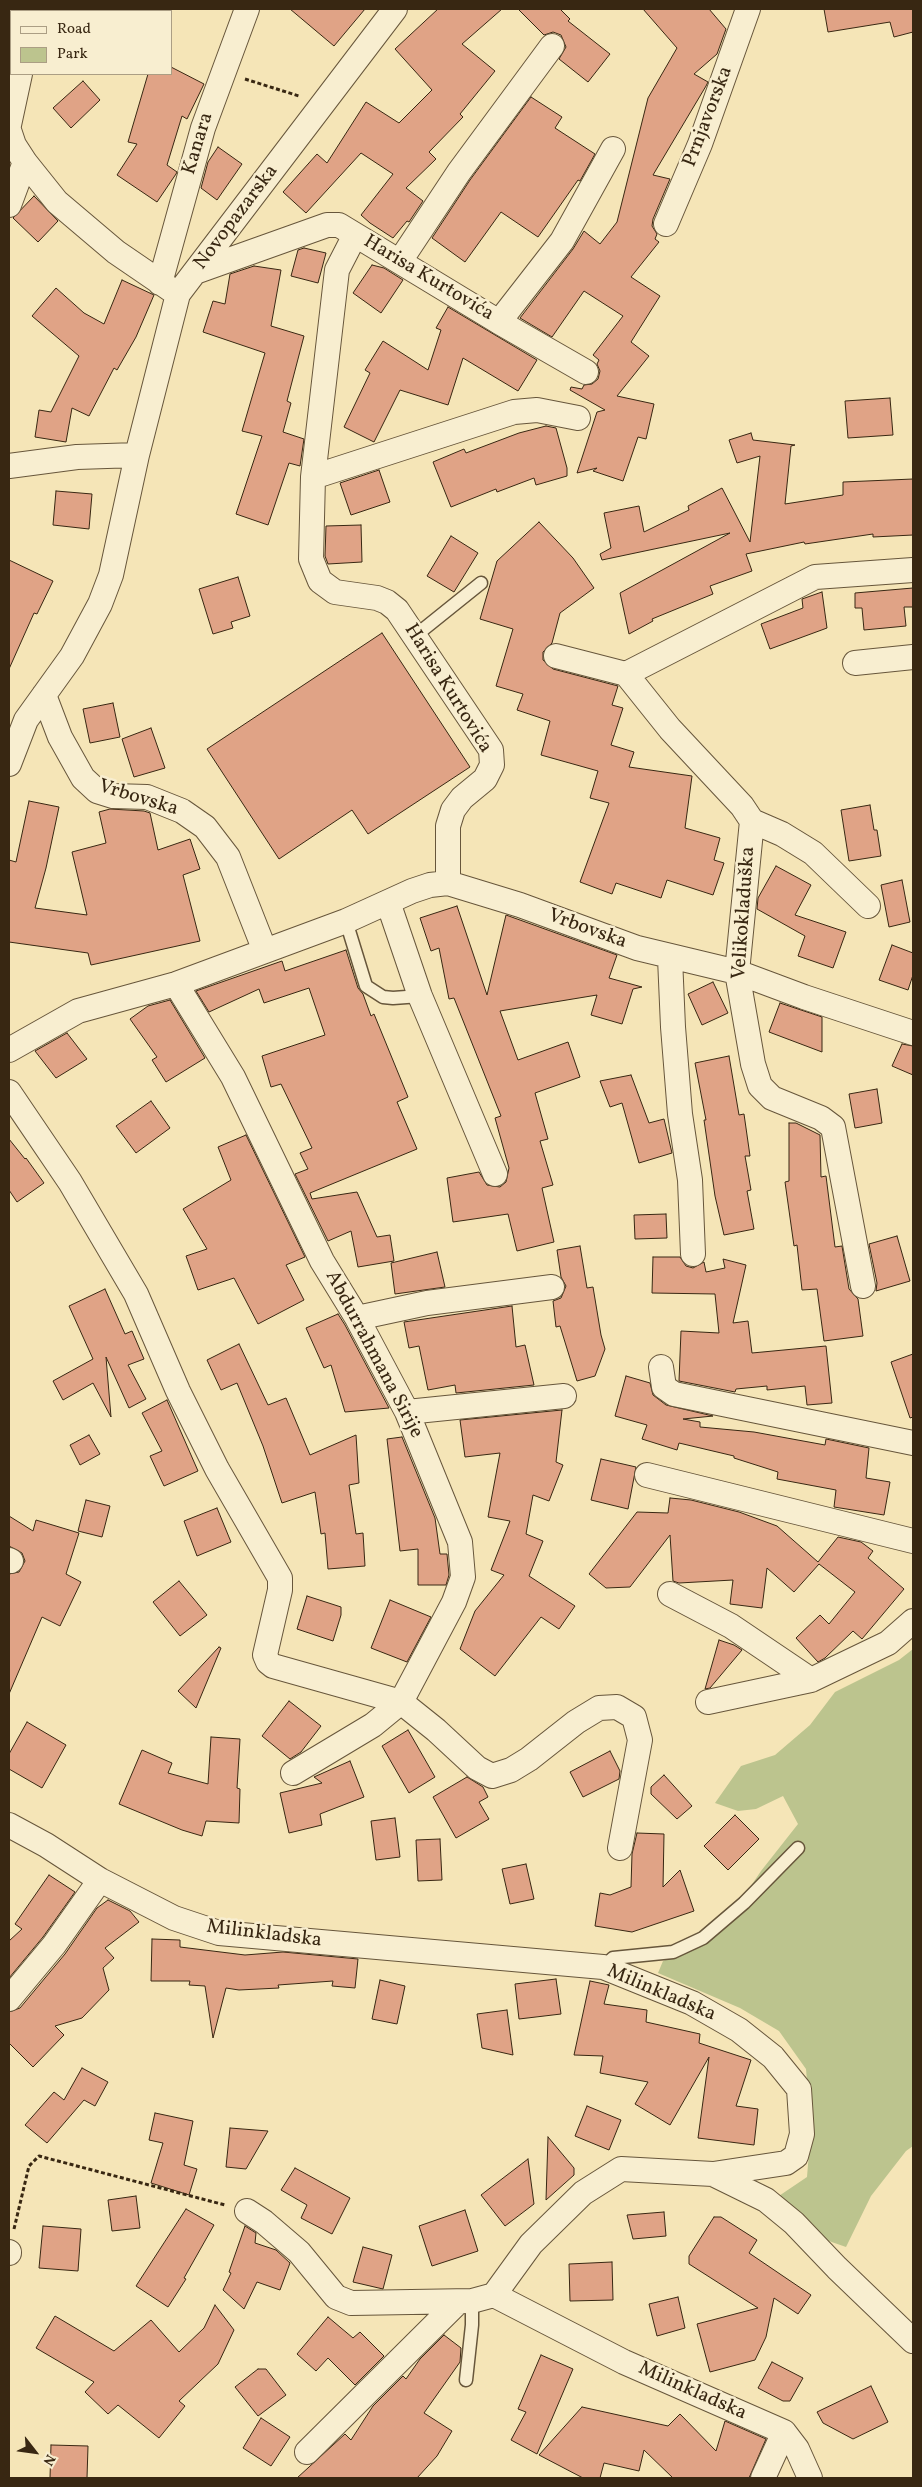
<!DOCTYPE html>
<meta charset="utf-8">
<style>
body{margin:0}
#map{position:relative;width:922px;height:2487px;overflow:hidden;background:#f5e5b7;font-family:Vollkorn,serif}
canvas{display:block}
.frame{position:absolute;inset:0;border:10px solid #382712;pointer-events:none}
.legend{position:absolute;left:10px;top:10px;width:162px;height:65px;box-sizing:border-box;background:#f8eed0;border:1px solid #ab9e84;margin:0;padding:6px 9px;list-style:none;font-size:15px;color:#382712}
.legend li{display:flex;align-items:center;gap:10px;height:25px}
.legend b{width:25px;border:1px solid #ab9e84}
.north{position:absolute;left:10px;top:2427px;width:50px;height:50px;-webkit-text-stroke:4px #f8eed0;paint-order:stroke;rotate:120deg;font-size:14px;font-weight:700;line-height:20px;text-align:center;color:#382712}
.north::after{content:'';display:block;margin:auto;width:18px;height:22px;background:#382712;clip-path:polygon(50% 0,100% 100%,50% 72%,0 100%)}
</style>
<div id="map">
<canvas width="922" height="2487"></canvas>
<div class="frame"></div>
<ul class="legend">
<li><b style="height:6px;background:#f8eed0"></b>Road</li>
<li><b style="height:14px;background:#bcc48e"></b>Park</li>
</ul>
<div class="north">N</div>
</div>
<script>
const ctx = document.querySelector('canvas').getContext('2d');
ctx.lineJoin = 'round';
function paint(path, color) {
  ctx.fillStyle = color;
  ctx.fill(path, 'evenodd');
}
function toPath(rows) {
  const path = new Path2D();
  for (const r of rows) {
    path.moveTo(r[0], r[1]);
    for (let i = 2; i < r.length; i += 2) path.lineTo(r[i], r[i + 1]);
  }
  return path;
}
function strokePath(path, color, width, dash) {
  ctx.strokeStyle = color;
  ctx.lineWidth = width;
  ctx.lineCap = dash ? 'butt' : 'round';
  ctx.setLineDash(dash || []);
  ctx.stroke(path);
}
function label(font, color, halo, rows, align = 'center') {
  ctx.font = font + ' Vollkorn,serif';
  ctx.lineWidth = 5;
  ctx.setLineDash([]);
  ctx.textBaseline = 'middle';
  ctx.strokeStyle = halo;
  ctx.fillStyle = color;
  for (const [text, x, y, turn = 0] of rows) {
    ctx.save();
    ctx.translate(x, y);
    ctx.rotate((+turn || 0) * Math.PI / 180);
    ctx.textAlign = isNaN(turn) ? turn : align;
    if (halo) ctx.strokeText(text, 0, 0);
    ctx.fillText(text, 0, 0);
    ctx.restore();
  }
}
paint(toPath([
 [913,1649,913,2146,906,2151,871,2196,846,2247,823,2239,770,2202,807,2177,811,2128,806,2069,779,2031,740,2008,658,1973,663,1961,700,1944,732,1914,761,1871,798,1824,783,1796,756,1809,738,1811,715,1803,741,1766,775,1755,810,1725,835,1692,899,1660]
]), '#bcc48e');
const building = toPath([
 [290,9,365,9,334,46,290,9],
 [438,9,502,9,462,44,495,71,460,114,463,117,429,152,436,159,406,188,423,201,409,222,407,221,393,238,370,223,361,215,393,174,361,153,306,213,283,192,317,154,327,163,366,102,399,123,432,90,395,49,438,9],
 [518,9,560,9,570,19,568,21,610,54,588,82,559,59,566,47,561,35,553,32,544,35,518,9],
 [643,9,709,9,726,29,717,54,694,74,708,82,706,86,653,175,670,179,653,219,652,226,657,234,655,239,659,242,631,277,660,296,631,342,649,356,617,396,654,404,646,439,638,437,623,481,593,471,597,468,577,473,597,412,605,410,570,390,571,387,582,389,584,385,592,384,598,379,600,371,597,364,599,360,593,355,623,316,584,291,552,337,520,318,573,249,584,231,600,244,617,222,648,98,677,48,643,9],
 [824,9,913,9,913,32,894,37,890,22,828,32,824,9],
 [171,67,204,84,187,119,182,116,167,165,177,172,176,174,157,202,117,175,137,144,128,142,148,74,171,74,171,67],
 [83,81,100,100,71,128,53,108,83,81],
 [531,97,562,117,555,128,595,154,580,181,578,180,538,237,501,212,465,262,432,238,470,180,531,97],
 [218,147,242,164,217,200,201,188,208,162,218,147],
 [34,196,58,221,38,242,13,218,34,196],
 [304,248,326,253,318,283,291,276,298,250,304,248],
 [372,265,384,268,403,280,381,313,353,293,372,265],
 [254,266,281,270,271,326,304,336,287,401,291,403,283,432,304,439,300,466,289,463,268,525,236,514,262,436,242,431,265,353,203,332,213,301,225,304,230,274,254,266],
 [122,280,154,295,136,337,117,370,114,368,89,416,72,408,66,442,35,437,39,410,51,412,79,356,32,316,56,288,84,313,104,324,122,280],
 [448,307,537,360,518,391,463,358,448,405,400,390,374,442,344,427,370,373,365,370,383,341,428,370,441,330,436,328,448,307],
 [890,398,893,435,848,438,845,401,890,398],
 [546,426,556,428,567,468,567,476,536,485,534,478,497,492,496,489,451,507,433,462,464,449,466,453,519,433,546,426],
 [751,433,753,440,795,445,791,446,785,504,843,495,843,482,913,479,913,535,873,537,873,534,805,544,804,542,746,554,752,571,710,586,713,594,652,619,653,621,629,634,620,593,730,533,602,560,600,554,611,548,604,513,639,506,644,532,689,510,688,506,722,488,750,542,760,456,737,463,729,440,751,433],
 [379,470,390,502,351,515,340,483,379,470],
 [56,491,92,494,89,529,53,525,56,491],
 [539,522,573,558,594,588,560,613,552,643,543,652,543,660,553,669,618,686,612,705,623,708,611,745,634,752,629,767,692,776,685,828,720,838,714,860,724,863,713,895,667,880,661,898,616,883,612,894,580,882,609,803,590,798,598,771,541,755,550,721,517,710,523,694,496,686,513,629,480,619,497,561,539,522],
 [361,525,362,562,328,564,325,556,326,526,361,525],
 [451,536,478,553,454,592,427,576,451,536],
 [9,560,53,581,37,614,34,613,9,669,9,560],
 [238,577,250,616,231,622,233,628,213,634,199,589,238,577],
 [913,588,913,607,904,607,906,626,864,630,862,608,855,608,855,593,913,588],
 [822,592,827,628,770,649,761,624,803,608,802,599,822,592],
 [382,633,470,767,368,834,352,810,279,859,207,749,382,633],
 [113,703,120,737,90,743,83,709,113,703],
 [151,728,165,768,134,777,122,739,151,728],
 [29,801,59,807,46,868,35,908,87,915,72,852,106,843,99,812,110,809,144,811,150,813,158,850,190,839,200,869,183,875,200,941,91,965,88,953,9,942,9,860,16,862,29,801],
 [870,805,874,830,877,830,881,856,849,861,841,810,870,805],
 [776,866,811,885,795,915,846,932,833,968,798,956,805,936,757,909,758,898,776,866],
 [902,880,910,922,889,927,881,885,902,880],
 [457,906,487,995,506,915,617,955,609,978,642,987,633,989,622,1024,591,1015,597,995,500,1011,518,1060,568,1042,580,1077,535,1093,548,1139,540,1141,553,1185,542,1188,554,1242,517,1251,508,1214,453,1222,447,1178,479,1172,487,1185,500,1187,506,1182,509,1168,495,1118,501,1116,454,998,449,999,439,948,431,951,420,918,457,906],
 [892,945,913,953,913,975,908,990,879,980,892,945],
 [346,950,358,988,363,994,371,1016,374,1014,408,1097,397,1102,417,1149,310,1193,312,1199,357,1192,377,1237,390,1235,394,1261,358,1267,351,1231,328,1241,295,1174,308,1169,300,1153,312,1148,281,1084,271,1087,262,1056,325,1035,309,988,264,1003,259,989,209,1012,196,991,282,961,285,971,346,950],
 [713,982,728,1013,702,1025,688,994,713,982],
 [170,1000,205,1058,166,1082,152,1060,157,1057,130,1019,148,1006,170,1000],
 [780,1003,822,1017,822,1052,769,1032,780,1003],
 [67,1033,87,1059,56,1078,35,1051,67,1033],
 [902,1044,913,1046,913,1075,892,1066,902,1044],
 [729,1056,739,1115,744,1114,750,1156,745,1156,751,1190,747,1191,754,1229,724,1235,715,1196,704,1120,706,1120,695,1063,729,1056],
 [631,1075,649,1123,664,1119,672,1153,639,1163,622,1103,610,1107,600,1081,631,1075],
 [877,1089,882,1123,855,1128,849,1094,877,1089],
 [151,1101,170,1128,136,1153,116,1126,151,1101],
 [789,1123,796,1123,820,1135,821,1177,826,1176,835,1247,842,1246,849,1289,858,1299,863,1336,824,1341,817,1289,802,1290,797,1245,794,1246,785,1182,789,1181,789,1123],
 [246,1135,305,1257,286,1265,304,1300,258,1324,234,1278,198,1290,186,1256,207,1249,183,1209,231,1180,218,1147,246,1135],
 [9,1139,25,1159,26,1158,44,1183,17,1202,9,1190,9,1139],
 [666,1214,667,1238,635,1239,634,1215,666,1214],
 [897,1236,910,1281,876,1291,877,1283,869,1244,897,1236],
 [580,1246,587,1288,593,1287,601,1335,605,1349,595,1376,577,1381,560,1326,556,1327,553,1301,561,1298,566,1286,561,1277,557,1250,580,1246],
 [437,1252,445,1287,395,1294,391,1263,437,1252],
 [653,1257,680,1257,686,1266,693,1268,704,1262,706,1272,725,1268,723,1259,746,1265,733,1323,748,1321,752,1353,826,1346,832,1403,807,1405,805,1386,767,1390,767,1386,736,1389,735,1392,679,1381,681,1331,719,1333,715,1294,652,1293,653,1257],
 [105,1289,125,1334,132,1331,144,1359,128,1365,146,1399,129,1408,106,1357,111,1417,93,1383,63,1400,53,1381,93,1359,69,1306,105,1289],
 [512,1306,516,1347,525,1345,534,1385,456,1393,455,1385,428,1390,419,1346,409,1348,404,1322,512,1306],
 [338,1314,345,1325,389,1408,345,1412,331,1365,324,1368,306,1328,338,1314],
 [239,1344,268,1405,286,1398,310,1455,356,1435,359,1483,349,1485,356,1534,363,1533,365,1566,328,1569,325,1533,321,1534,315,1492,282,1503,263,1446,237,1383,221,1390,207,1360,239,1344],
 [913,1354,913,1417,910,1418,891,1362,913,1354],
 [626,1376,650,1383,653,1395,666,1405,713,1416,683,1419,700,1422,700,1427,754,1432,825,1445,826,1439,869,1448,866,1478,890,1482,884,1515,834,1507,836,1490,777,1479,778,1472,734,1458,734,1456,679,1443,677,1450,642,1439,647,1425,615,1416,626,1376],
 [167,1400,198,1471,164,1486,150,1456,162,1451,142,1413,167,1400],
 [562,1410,556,1462,563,1465,549,1501,533,1495,526,1534,543,1541,529,1576,575,1606,559,1629,541,1617,495,1676,460,1649,475,1611,504,1575,491,1570,510,1521,488,1517,500,1453,465,1457,460,1420,562,1410],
 [89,1435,100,1454,80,1465,70,1445,89,1435],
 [402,1437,435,1518,440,1554,447,1554,449,1575,446,1585,418,1585,418,1549,400,1551,387,1439,402,1437],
 [601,1459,636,1467,628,1509,591,1500,601,1459],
 [670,1498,691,1500,739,1512,777,1526,818,1562,838,1537,861,1542,873,1551,868,1558,904,1589,862,1639,853,1631,825,1658,818,1662,796,1638,820,1615,829,1624,855,1592,819,1564,794,1592,767,1568,762,1608,730,1604,733,1580,679,1583,673,1581,670,1535,630,1587,606,1588,589,1574,637,1512,668,1513,670,1498],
 [86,1500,110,1506,102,1537,78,1531,86,1500],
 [217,1508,231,1542,197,1556,184,1521,217,1508],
 [9,1516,33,1531,36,1520,79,1533,66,1574,81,1582,60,1626,42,1617,9,1694,9,1574,19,1572,25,1561,22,1553,9,1546,9,1516],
 [179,1581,207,1615,180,1636,153,1602,179,1581],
 [307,1596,341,1607,341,1615,333,1641,297,1629,307,1596],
 [390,1600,431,1617,407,1662,371,1648,390,1600],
 [719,1640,734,1645,742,1650,710,1688,705,1689,719,1640],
 [219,1647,221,1648,196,1708,178,1691,219,1647],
 [289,1701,321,1726,301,1752,290,1759,262,1736,289,1701],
 [27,1722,66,1745,42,1788,9,1769,9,1754,27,1722],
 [408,1730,435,1777,409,1793,382,1746,408,1730],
 [211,1737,240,1739,237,1788,240,1789,239,1823,206,1821,202,1836,182,1830,119,1804,142,1750,172,1763,168,1773,208,1784,211,1737],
 [610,1751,620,1771,619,1779,583,1797,570,1772,610,1751],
 [350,1761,364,1797,320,1814,322,1825,289,1833,280,1793,322,1783,314,1777,350,1761],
 [664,1775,692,1806,677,1819,651,1794,651,1787,664,1775],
 [467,1777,483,1787,488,1797,479,1802,489,1819,456,1838,433,1797,467,1777],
 [735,1815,759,1839,728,1870,704,1846,735,1815],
 [395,1818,400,1857,376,1860,371,1821,395,1818],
 [637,1833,664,1834,663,1887,680,1870,694,1911,632,1932,595,1926,600,1893,610,1895,631,1887,632,1854,637,1833],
 [440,1839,442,1880,418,1881,416,1840,440,1839],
 [526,1864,534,1899,510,1904,502,1869,526,1864],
 [49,1875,75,1892,43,1937,9,1978,9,1941,22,1929,15,1924,49,1875],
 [108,1900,130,1911,139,1922,105,1948,114,1958,103,1968,109,1990,82,2018,55,2026,64,2035,33,2067,9,2043,9,2012,20,2008,65,1954,97,1908,108,1900],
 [152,1939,180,1940,180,1947,245,1955,283,1952,358,1959,355,1988,332,1986,333,1981,278,1985,279,1988,239,1990,226,1988,213,2038,205,1986,189,1985,190,1981,151,1981,152,1939],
 [556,1979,561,2014,519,2019,515,1984,556,1979],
 [380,1980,405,1986,397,2024,372,2019,380,1980],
 [590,1981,609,1985,604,2004,647,2010,646,2022,700,2034,699,2043,751,2060,736,2106,758,2109,754,2145,698,2138,709,2057,670,2125,635,2104,648,2082,600,2073,603,2056,574,2055,590,1981],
 [507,2010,513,2055,482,2048,477,2014,507,2010],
 [82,2068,108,2082,95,2106,84,2100,47,2143,25,2125,54,2092,64,2100,82,2068],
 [587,2106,621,2120,609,2150,575,2136,587,2106],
 [155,2113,193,2121,184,2165,197,2169,189,2195,151,2183,163,2143,149,2140,155,2113],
 [230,2128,268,2131,246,2169,226,2167,230,2128],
 [548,2137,574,2168,574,2175,546,2200,548,2137],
 [528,2159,534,2204,505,2226,481,2195,528,2159],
 [295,2168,350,2198,332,2234,301,2218,307,2205,281,2190,295,2168],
 [136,2196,140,2228,112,2231,108,2200,136,2196],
 [186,2209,214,2225,184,2278,186,2279,168,2307,136,2286,186,2209],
 [465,2210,478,2251,432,2266,419,2226,465,2210],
 [664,2212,666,2236,633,2239,627,2215,664,2212],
 [714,2217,721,2217,757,2240,749,2253,811,2295,798,2314,774,2298,766,2337,755,2360,710,2372,697,2324,758,2308,689,2264,689,2256,714,2217],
 [43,2226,81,2229,78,2271,39,2268,43,2226],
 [245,2226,256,2233,255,2243,276,2250,290,2263,280,2290,257,2282,244,2309,223,2290,231,2273,229,2272,245,2226],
 [363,2247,392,2255,383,2289,353,2282,363,2247],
 [612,2262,613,2300,570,2301,569,2264,612,2262],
 [678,2297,685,2328,657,2336,649,2304,678,2297],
 [215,2305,234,2330,218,2364,179,2401,185,2406,159,2438,118,2405,108,2414,85,2392,94,2382,36,2348,55,2316,114,2351,151,2320,179,2352,204,2328,215,2305],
 [328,2317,353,2338,360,2332,384,2356,355,2385,328,2358,316,2371,297,2354,328,2317],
 [444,2335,461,2348,460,2362,424,2413,452,2431,437,2456,417,2478,297,2478,345,2434,351,2440,373,2406,403,2376,406,2379,420,2359,444,2335],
 [541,2355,573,2369,537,2454,511,2440,526,2412,518,2409,541,2355],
 [772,2362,803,2378,790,2401,783,2401,758,2388,772,2362],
 [258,2369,266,2369,286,2395,258,2416,235,2387,258,2369],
 [871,2386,888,2422,853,2439,823,2423,817,2412,871,2386],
 [582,2407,668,2426,680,2414,716,2451,725,2421,766,2439,749,2478,673,2478,644,2450,639,2471,604,2463,600,2478,583,2478,539,2455,582,2407],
 [261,2418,290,2437,271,2466,243,2448,261,2418],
 [51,2445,88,2446,87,2478,50,2478,51,2445]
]);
paint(building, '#e0a386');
strokePath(building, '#382712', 1);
const lane = toPath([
 [415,636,481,583],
 [346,921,366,986,383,997,393,998,420,996],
 [603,1967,613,1958,673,1952,703,1938,744,1903,798,1848],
 [466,2380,472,2325,472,2301]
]);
const street = toPath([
 [35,9,35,11],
 [9,125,20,74],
 [9,130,14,145,25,162,57,202,116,252,173,291],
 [9,205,25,162],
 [666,224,700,144,748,9],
 [355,235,337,270,313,477,311,559,320,581,335,592,377,598,387,602,397,610,491,750,492,765,485,779,462,798,453,810,448,826,448,883],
 [400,261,459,172,552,46],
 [198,271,327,225,339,225,499,322,586,372],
 [160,283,203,128,247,9],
 [499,322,562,241,613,149],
 [9,466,77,457,137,455],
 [313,477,514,412,537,410,578,418],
 [556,656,626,674,670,729,742,806,752,821,737,972,753,1064,760,1086,772,1098,821,1118,833,1127,863,1286],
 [855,663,913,657],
 [626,674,815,577,913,570],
 [44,695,60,737,83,778,97,791,113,796,147,797,182,811,205,827,228,857,265,951],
 [9,764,26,720,72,656,100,604,111,575,137,455,178,294,395,9],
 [752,821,782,834,813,853,868,906],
 [388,902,420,996,495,1174],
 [670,958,673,1027,680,1114,690,1180,693,1254],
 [176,984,233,1077,322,1261,357,1318,407,1412,460,1542,463,1577,454,1602,401,1702,373,1725,293,1773],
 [9,1050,78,1011,176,984,346,921,412,891,430,885,448,883,520,905,637,948,737,972,804,997,913,1033],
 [9,1092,70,1182,136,1294,178,1391,217,1469,280,1578,280,1590,265,1655,268,1662,273,1666,401,1702,436,1730,477,1768,492,1776,511,1770,529,1759,576,1722,599,1708,617,1707,634,1717,640,1740,620,1848],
 [357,1318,427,1303,552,1287],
 [661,1367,664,1387,674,1394,913,1443],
 [407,1412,564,1396],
 [647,1475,913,1541],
 [9,1560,11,1561],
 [670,1594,731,1626,811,1680],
 [708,1702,811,1680,888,1643,913,1621],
 [9,1825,46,1845,100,1880,174,1918,219,1933,603,1967,692,2003,739,2030,773,2057,799,2089,802,2134,796,2156,786,2163,713,2174,621,2169,583,2193,531,2244,494,2295,472,2301,351,2303,336,2297,299,2252,264,2222,247,2211],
 [9,1999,54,1945,100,1880],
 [713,2174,766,2200,794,2223,837,2268,913,2341],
 [9,2253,9,2252],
 [494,2295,624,2362,784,2432,797,2449,810,2478],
 [307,2452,457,2303],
 [763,2478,784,2432]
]);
strokePath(lane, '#67563b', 15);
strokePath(street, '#67563b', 26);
strokePath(toPath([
 [245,79,299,96],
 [14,2229,29,2166,39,2156,225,2205]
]), '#382712', 3, [4, 2.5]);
strokePath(lane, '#f8eed0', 12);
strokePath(street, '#f8eed0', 24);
label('20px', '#382712', '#f8eed0', [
 ["Prnjavorska",709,117,-69],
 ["Kanara",199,144,-73],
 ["Novopazarska",237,218,-53],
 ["Harisa Kurtovića",428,279,31],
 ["Harisa Kurtovića",447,689,58],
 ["Vrbovska",138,799,17],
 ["Velikokladuška",745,913,-86],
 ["Vrbovska",587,930,20],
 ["Abdurrahmana Sirije",373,1355,62],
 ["Milinkladska",264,1935,7],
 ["Milinkladska",661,1994,23],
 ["Milinkladska",692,2392,24]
]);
</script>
